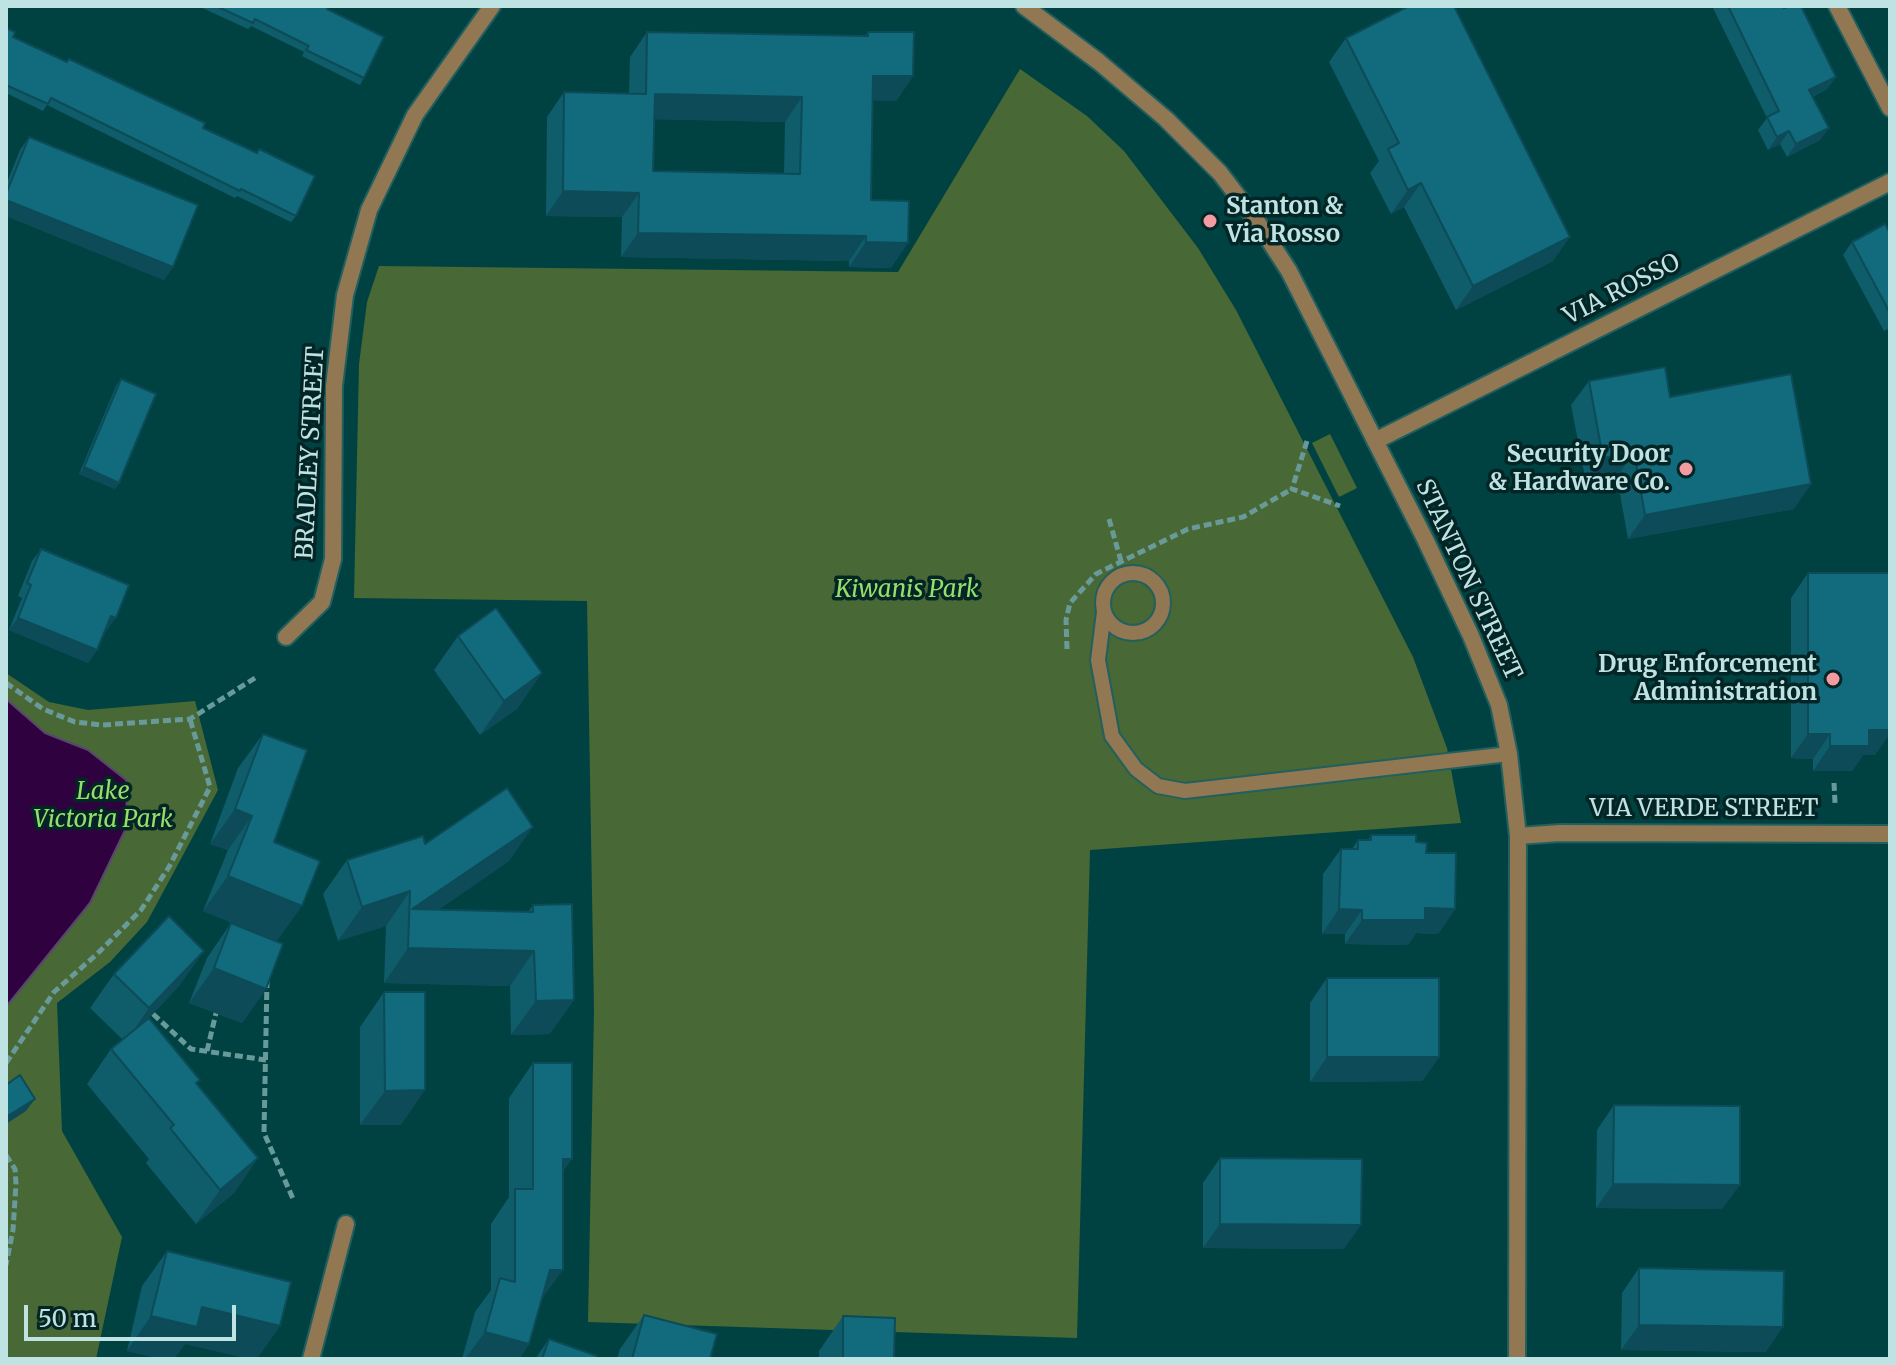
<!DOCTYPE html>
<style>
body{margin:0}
#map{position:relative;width:1896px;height:1365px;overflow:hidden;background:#004242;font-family:Merriweather,serif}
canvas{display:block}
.frame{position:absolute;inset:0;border:8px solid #bfe2e2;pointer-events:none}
.scale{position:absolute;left:24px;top:1305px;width:212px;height:36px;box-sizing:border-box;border:4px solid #bfe2e2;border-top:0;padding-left:10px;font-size:24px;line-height:28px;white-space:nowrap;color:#bfe2e2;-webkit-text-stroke:6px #042525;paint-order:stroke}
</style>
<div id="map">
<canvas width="1896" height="1365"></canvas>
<div class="frame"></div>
<div class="scale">50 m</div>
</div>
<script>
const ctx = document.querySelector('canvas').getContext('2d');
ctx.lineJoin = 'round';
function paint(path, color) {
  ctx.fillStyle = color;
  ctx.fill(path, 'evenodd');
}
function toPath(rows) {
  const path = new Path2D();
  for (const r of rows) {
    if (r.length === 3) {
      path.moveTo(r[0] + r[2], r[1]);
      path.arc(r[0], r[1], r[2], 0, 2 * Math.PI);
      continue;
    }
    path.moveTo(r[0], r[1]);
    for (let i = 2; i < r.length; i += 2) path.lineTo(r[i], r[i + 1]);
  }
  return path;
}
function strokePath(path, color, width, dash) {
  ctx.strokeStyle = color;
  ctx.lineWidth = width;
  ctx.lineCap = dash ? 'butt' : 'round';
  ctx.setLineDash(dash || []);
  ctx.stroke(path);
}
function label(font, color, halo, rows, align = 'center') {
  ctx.font = font + ' Merriweather,serif';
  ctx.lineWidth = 7;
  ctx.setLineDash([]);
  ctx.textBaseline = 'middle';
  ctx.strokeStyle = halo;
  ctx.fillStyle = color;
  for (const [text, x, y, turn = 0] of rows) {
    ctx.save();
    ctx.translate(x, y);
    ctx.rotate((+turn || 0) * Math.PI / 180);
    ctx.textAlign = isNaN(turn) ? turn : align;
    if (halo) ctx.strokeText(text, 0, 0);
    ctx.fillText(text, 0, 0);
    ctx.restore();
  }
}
paint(toPath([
 [1020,69,1087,116,1124,151,1198,248,1236,310,1413,657,1447,748,1461,823,1090,850,1077,1338,588,1322,594,1011,587,601,354,598,359,364,367,302,379,266,898,272],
 [1330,434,1357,488,1339,497,1312,443],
 [6,673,49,702,88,710,195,701,218,790,147,922,110,962,57,1003,62,1131,122,1237,96,1359,6,1359]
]), '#486835');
const water = toPath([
 [6,699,45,733,88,750,126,780,127,826,90,903,6,1007,6,699]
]);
paint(water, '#2f023f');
strokePath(water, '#5a4570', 2);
const lane = toPath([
 [1133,603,30],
 [1104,612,1098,660,1112,736,1136,769,1158,786,1185,791,1509,754]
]);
const street = toPath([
 [1024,6,1099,62,1166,119,1220,173,1256,220,1289,271,1425,539,1471,636,1499,705,1509,754,1518,836,1517,1359],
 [1837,6,1890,108],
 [1375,441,1890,182],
 [286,637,322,602,333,559,334,386,345,295,369,210,415,115,492,6],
 [1518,836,1560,833,1890,834],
 [311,1359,346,1224]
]);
strokePath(lane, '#225f5f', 18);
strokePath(street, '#225f5f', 20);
strokePath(toPath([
 [1307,441,1292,489,1340,506],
 [1109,519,1121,561],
 [1067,649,1066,620,1070,603,1096,574,1188,529,1243,517,1292,489],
 [6,683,43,709,75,722,102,725,190,719,255,678],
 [1834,783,1835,803],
 [267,980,264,1133,294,1201],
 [153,1014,191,1049,266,1060],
 [207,1051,216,1013],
 [6,1063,54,992,97,954,141,910,169,867,210,787,190,719],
 [6,1155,15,1169,16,1184,13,1230,6,1265]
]), '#699a9a', 5, [8, 4]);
strokePath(lane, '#917752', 14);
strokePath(street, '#917752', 16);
paint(toPath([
 [198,6,329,6,327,9,364,78,360,85,302,56,304,52,251,26,248,29],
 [1712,6,1783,6,1836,77,1827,89,1813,97,1820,140,1787,157,1780,144,1768,150,1758,130,1767,118],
 [6,28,13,37,203,128,296,216,291,222,237,196,235,198,47,105,43,111,6,93],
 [647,32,865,36,868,32,913,76,896,101,872,100,871,200,891,268,849,267,849,261,621,257,622,217,546,216,547,117,564,92,629,94,630,57],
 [654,119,785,122,784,173,653,171],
 [1346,38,1553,261,1456,310,1404,207,1391,214,1370,173,1379,161,1329,62],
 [29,137,173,267,164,280,6,216,6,185,20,150],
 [1890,233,1890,328,1884,331,1843,255,1852,242],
 [121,379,119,483,115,489,79,474,116,386],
 [1589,381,1670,397,1794,509,1628,539,1617,477,1586,482,1571,405],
 [41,549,107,630,106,630,97,650,88,663,9,630,22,598,18,596,32,561],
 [1808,573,1890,573,1890,733,1875,755,1863,755,1852,771,1813,771,1813,759,1791,758,1791,598],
 [458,636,518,708,480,735,434,670],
 [263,734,274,842,277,941,203,911,228,850,210,844,238,768],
 [1371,835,1416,842,1426,853,1455,909,1438,934,1416,933,1408,945,1345,944,1345,934,1322,934,1323,874,1341,849,1352,849,1358,840,1368,840],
 [425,844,509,861,438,910,528,912,533,905,550,1034,511,1035,510,986,384,983,386,926,338,941,323,894,347,860],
 [231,923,266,989,242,1023,189,1003,207,958],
 [114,974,180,985,145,1022,258,1158,234,1193,196,1224,146,1163,149,1159,87,1084,111,1049,123,1040,90,1008],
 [1327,978,1439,1057,1422,1081,1310,1082,1310,1003],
 [384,992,401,1125,360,1125,360,1027],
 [533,1063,563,1172,541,1300,529,1344,519,1359,462,1359,475,1312,491,1290,491,1224,509,1197,509,1098],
 [1614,1105,1722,1209,1596,1208,1597,1130],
 [1220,1158,1344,1249,1203,1248,1203,1183],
 [167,1251,185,1344,174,1359,161,1359,127,1351,142,1286],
 [1639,1268,1766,1352,1621,1350,1622,1293],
 [644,1315,710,1359,617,1359,620,1349],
 [843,1316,894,1359,819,1359,819,1351],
 [549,1339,596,1359,535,1359]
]), '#0f5c6b');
paint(toPath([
 [873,76,913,76,896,101,856,100],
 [1836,77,1827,89,1800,103,1809,90],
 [655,94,802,97,785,122,638,119],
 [1829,128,1820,140,1787,157,1796,144],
 [1789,131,1780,144,1768,150,1777,137],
 [1421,183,1404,207,1391,214,1408,190],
 [563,191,639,193,622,217,546,216],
 [6,200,173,267,164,280,6,216],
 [638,233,866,236,849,261,621,257],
 [1570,237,1553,261,1456,310,1473,286],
 [866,242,908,243,891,268,849,267],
 [1634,452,1617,477,1586,482,1603,458],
 [84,467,119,483,115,489,79,474],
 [1811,484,1794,509,1628,539,1645,515],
 [111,616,116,618,107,630,102,629],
 [18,618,97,650,88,663,9,630],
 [542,673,518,708,480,735,504,701],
 [1869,730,1890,730,1890,733,1875,755,1863,755,1852,771,1813,771,1830,746],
 [1808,734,1830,734,1813,759,1791,758],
 [235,809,252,816,228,850,210,844],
 [533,827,509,861,409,930,412,909],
 [228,876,302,906,277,941,203,911],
 [410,891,386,926,338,941,362,907],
 [1425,908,1455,909,1438,934,1416,933,1408,945,1345,944,1362,920],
 [1339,909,1362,910,1345,934,1322,934],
 [408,948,534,951,510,986,384,983],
 [204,951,180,985,125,1043,149,1008],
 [214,968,266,989,242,1023,189,1003],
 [574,1000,550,1034,511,1035,536,1001],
 [1327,1057,1439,1057,1422,1081,1310,1082],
 [425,1090,401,1125,360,1125,385,1091],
 [35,1099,26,1111,6,1124,6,1117],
 [258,1158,234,1193,196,1224,220,1190],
 [563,1159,572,1159,548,1193],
 [1613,1184,1740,1185,1722,1209,1596,1208],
 [1220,1224,1361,1225,1344,1249,1203,1248],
 [550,1270,563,1270,538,1304],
 [202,1307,280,1326,257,1359,248,1359,185,1344,174,1359,161,1359,127,1351,151,1316],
 [1639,1325,1783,1327,1766,1352,1621,1350],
 [485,1332,529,1344,519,1359,465,1359]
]), '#0c4b57');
const building = toPath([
 [216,6,329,6,327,9,384,37,364,78,306,50,309,46,255,19,253,23,216,6],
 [1409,6,1454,6,1570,237,1473,286,1421,183,1408,190,1388,149,1399,143,1346,38,1409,6],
 [1728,6,1783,6,1784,8,1788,6,1801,6,1836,77,1809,90,1829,128,1796,144,1789,131,1777,137,1767,117,1779,111,1728,6],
 [6,28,15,32,13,37,67,62,69,59,205,123,203,128,257,153,259,149,315,176,296,216,241,189,240,191,51,98,48,104,6,85,6,28],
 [647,32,868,36,868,32,914,32,913,76,873,76,871,200,909,201,908,243,866,242,866,236,638,233,639,193,563,191,564,92,646,94,647,32],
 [655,94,802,97,800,174,653,171,655,94],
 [29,137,198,205,173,267,6,200,6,194,29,137],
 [1885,224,1890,233,1890,313,1852,242,1885,224],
 [1665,367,1670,397,1791,374,1811,484,1645,515,1634,452,1603,458,1589,381,1665,367],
 [121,379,156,394,119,483,84,467,121,379],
 [41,549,129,585,116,618,111,616,97,650,18,618,31,585,27,583,41,549],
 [1808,573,1890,573,1890,730,1869,730,1869,746,1830,746,1830,734,1808,734,1808,573],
 [496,608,542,673,504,701,458,636,496,608],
 [263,734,307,750,274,842,320,861,302,906,228,876,252,816,235,809,263,734],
 [507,788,533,827,412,909,533,912,533,905,572,904,574,1000,536,1001,534,951,408,948,410,891,362,907,347,860,423,836,425,844,507,788],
 [1371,835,1416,835,1416,842,1427,843,1426,853,1456,853,1455,909,1425,908,1425,920,1362,920,1362,910,1339,909,1341,849,1358,849,1358,840,1371,840,1371,835],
 [169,916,204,951,149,1008,114,974,169,916],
 [231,923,283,944,266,989,214,968,231,923],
 [1327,978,1439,978,1439,1057,1327,1057,1327,978],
 [384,992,425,992,425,1090,385,1091,384,992],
 [149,1018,200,1080,196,1083,258,1158,220,1190,170,1128,174,1125,111,1049,149,1018],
 [533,1063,572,1063,572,1159,563,1159,563,1270,550,1270,529,1344,485,1332,500,1278,515,1282,515,1189,533,1189,533,1063],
 [20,1075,35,1099,6,1117,6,1085,20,1075],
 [1614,1105,1740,1106,1740,1185,1613,1184,1614,1105],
 [1220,1158,1362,1159,1361,1225,1220,1224,1220,1158],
 [167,1251,291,1282,280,1326,202,1307,197,1327,151,1316,167,1251],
 [1639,1268,1784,1271,1783,1327,1639,1325,1639,1268],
 [644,1315,717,1334,710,1359,632,1359,644,1315],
 [843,1316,895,1318,894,1359,843,1359,843,1316],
 [549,1339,597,1356,596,1359,542,1359,549,1339]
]);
paint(building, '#116b7c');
strokePath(building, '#0c4b57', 2);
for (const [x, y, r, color] of [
 [1210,221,8,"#f49aa1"],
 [1686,469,8,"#f49aa1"],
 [1833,679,8,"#f49aa1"]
]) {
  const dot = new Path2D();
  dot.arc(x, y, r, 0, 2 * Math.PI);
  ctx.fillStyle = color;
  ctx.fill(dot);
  strokePath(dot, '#042525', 3);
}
label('bold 24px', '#bfe2e2', '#042525', [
 ["Stanton &",1226,207,"left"],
 ["Via Rosso",1226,235,"left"],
 ["Security Door",1670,455],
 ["& Hardware Co.",1670,483],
 ["Drug Enforcement",1817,665],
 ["Administration",1817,693]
], 'right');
label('24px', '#bfe2e2', '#042525', [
 ["VIA ROSSO",1622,290,-27],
 ["BRADLEY STREET",311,453,-87],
 ["STANTON STREET",1468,580,65],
 ["VIA VERDE STREET",1704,809]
]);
label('italic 24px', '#96de6a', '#042525', [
 ["Kiwanis Park",907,590],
 ["Lake",103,792],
 ["Victoria Park",103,820]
]);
</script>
